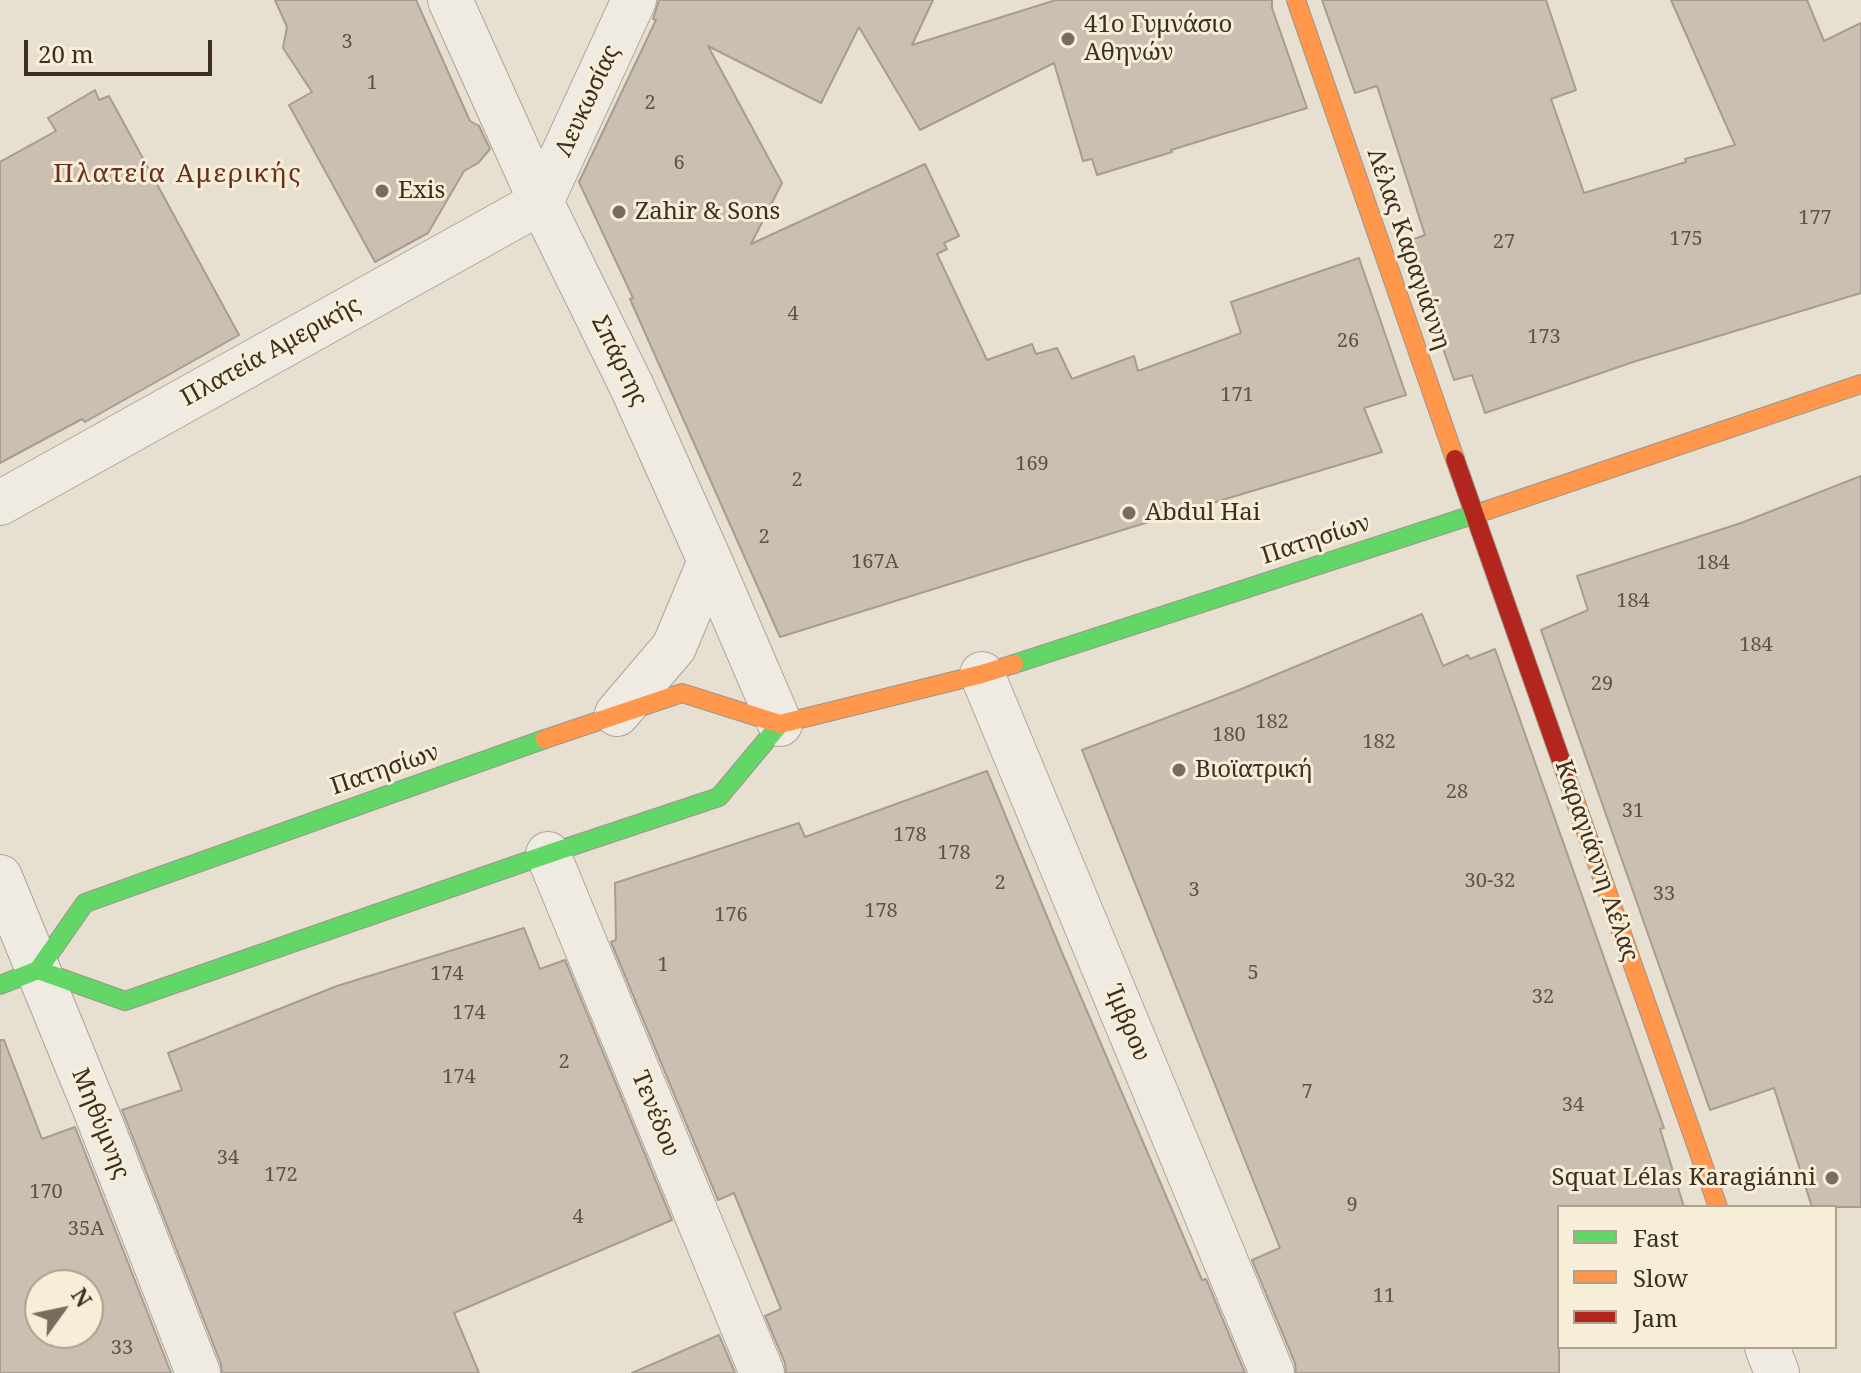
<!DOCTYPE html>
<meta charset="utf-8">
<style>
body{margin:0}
#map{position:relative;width:1861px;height:1373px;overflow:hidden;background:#e7e0d1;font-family:"Noto Serif",serif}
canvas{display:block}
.legend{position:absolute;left:1557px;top:1205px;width:280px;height:144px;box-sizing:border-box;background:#f7eed8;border:2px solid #ada18e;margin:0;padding:10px 14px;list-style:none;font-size:24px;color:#3d2e20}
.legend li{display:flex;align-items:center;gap:16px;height:40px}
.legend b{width:40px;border:2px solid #ada18e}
.north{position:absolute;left:24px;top:1269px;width:80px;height:80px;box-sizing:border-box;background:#f7eed8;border:2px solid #ada18e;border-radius:50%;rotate:57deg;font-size:22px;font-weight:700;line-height:32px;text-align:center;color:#3d2e20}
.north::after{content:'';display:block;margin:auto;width:28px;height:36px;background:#786c5e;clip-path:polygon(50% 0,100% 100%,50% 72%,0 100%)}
.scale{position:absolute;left:24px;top:40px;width:188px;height:36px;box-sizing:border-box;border:4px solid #3d2e20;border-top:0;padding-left:10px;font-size:24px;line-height:28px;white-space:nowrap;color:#3d2e20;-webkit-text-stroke:6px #f7eed8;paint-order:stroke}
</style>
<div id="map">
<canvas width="1861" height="1373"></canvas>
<ul class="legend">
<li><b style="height:10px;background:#63d668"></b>Fast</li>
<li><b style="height:10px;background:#ff974d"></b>Slow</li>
<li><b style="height:10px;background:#b3261e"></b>Jam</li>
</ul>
<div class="north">N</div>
<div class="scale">20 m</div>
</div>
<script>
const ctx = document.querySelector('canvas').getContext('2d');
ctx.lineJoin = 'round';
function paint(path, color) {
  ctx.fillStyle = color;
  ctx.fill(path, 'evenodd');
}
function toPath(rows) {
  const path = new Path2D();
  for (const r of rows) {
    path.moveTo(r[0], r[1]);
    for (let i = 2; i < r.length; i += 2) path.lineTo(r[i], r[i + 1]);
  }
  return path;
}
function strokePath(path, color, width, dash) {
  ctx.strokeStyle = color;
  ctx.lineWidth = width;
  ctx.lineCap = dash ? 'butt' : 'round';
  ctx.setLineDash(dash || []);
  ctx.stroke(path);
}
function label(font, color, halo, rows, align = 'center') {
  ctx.font = font + ' "Noto Serif",serif';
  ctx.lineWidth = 6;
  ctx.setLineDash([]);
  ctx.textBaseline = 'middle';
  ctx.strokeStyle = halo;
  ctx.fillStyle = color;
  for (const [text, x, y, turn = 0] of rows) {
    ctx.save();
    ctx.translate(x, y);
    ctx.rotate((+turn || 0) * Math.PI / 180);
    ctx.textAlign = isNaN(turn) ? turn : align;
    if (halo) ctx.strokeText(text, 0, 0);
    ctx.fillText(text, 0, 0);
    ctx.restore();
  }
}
const building = toPath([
 [275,0,416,0,470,121,479,126,490,149,478,163,464,171,428,233,375,262,289,105,312,92,283,48,287,27,275,0],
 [659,0,933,0,912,45,1056,0,1272,0,1272,8,1307,108,1171,150,1172,152,1097,175,1092,159,1083,161,1054,63,920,130,859,27,821,103,708,46,782,183,751,244,925,164,959,236,944,243,947,249,937,254,987,360,1032,344,1036,354,1057,348,1072,379,1134,356,1138,371,1241,333,1231,302,1359,258,1406,395,1364,408,1382,452,1129,528,780,637,630,299,633,298,579,182,656,20,653,19,659,0],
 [1322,0,1546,0,1576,90,1551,99,1584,193,1686,162,1685,159,1735,145,1671,0,1807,0,1824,41,1861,23,1861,293,1636,361,1485,413,1472,375,1454,380,1406,242,1425,235,1377,86,1355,93,1322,0],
 [95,90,99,100,109,96,239,335,85,422,82,419,0,463,0,162,56,131,48,118,95,90],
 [1861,476,1861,1207,1812,1207,1774,1088,1710,1110,1541,630,1588,610,1577,576,1741,523,1861,476],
 [1422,614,1443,666,1468,655,1470,659,1495,649,1664,1128,1660,1129,1684,1207,1559,1207,1559,1373,1296,1373,1295,1363,1252,1260,1280,1248,1082,750,1239,690,1422,614],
 [987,771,1063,955,1202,1280,1206,1279,1245,1373,786,1373,785,1363,765,1316,781,1309,734,1193,718,1200,611,942,616,940,615,883,799,823,805,837,987,771],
 [524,928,540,969,565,960,672,1220,454,1313,479,1373,222,1373,221,1364,122,1110,182,1090,168,1053,337,986,524,928],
 [0,1040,4,1040,42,1139,75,1127,171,1373,0,1373,0,1040],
 [40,1285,88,1285,88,1333,40,1333,40,1285],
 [719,1335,735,1373,632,1373,719,1335]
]);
paint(building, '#cbbfb2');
strokePath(building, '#a89c90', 2);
const street = toPath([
 [450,0,541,202,632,387,710,561,780,724],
 [541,202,634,0],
 [0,503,541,202],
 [982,674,1272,1373],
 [617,714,674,647,710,561],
 [548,854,762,1373],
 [0,877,97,1114,198,1373],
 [1767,1347,1777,1373]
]);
const fast = toPath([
 [1014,664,1488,510],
 [38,970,125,1001,548,854,719,797,780,724],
 [0,985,38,970,85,903,545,739]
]);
const slow = toPath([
 [1296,0,1455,459],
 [1488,510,1861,384],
 [545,739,682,693,780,724,982,674,1014,664],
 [1565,772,1718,1207]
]);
const jam = toPath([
 [1455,459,1565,772]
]);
strokePath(street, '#ada599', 46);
strokePath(fast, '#9c958a', 20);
strokePath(slow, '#9c958a', 20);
strokePath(jam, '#9c958a', 20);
strokePath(street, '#efebe3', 44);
strokePath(fast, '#63d668', 18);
strokePath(slow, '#ff974d', 18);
strokePath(jam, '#b3261e', 18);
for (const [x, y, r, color] of [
 [1068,39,8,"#786c5e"],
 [382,191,8,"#786c5e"],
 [619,212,8,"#786c5e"],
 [1129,513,8,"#786c5e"],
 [1179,770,8,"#786c5e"],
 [1832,1178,8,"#786c5e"]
]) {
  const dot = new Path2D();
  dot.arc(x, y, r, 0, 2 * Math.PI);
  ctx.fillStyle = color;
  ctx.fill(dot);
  strokePath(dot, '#f7eed8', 3);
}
label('20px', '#605244', null, [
 ["3",347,42],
 ["1",372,83],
 ["2",650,103],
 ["6",679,163],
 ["177",1815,218],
 ["175",1686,239],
 ["27",1504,242],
 ["4",793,314],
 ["173",1544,337],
 ["26",1348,341],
 ["171",1237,395],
 ["169",1032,464],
 ["2",797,480],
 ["2",764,537],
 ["167Α",875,562],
 ["184",1713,563],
 ["184",1633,601],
 ["184",1756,645],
 ["29",1602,684],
 ["182",1272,722],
 ["180",1229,735],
 ["182",1379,742],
 ["28",1457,792],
 ["31",1633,811],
 ["178",910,835],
 ["178",954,853],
 ["30-32",1490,881],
 ["2",1000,883],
 ["3",1194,890],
 ["33",1664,894],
 ["178",881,911],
 ["176",731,915],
 ["1",663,965],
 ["5",1253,973],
 ["174",447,974],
 ["32",1543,997],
 ["174",469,1013],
 ["2",564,1062],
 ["174",459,1077],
 ["7",1307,1092],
 ["34",1573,1105],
 ["34",228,1158],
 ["172",281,1175],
 ["170",46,1192],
 ["9",1352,1205],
 ["4",578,1217],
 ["35Α",86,1229],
 ["11",1384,1296],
 ["33",122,1348]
]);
label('24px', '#3d2e20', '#f7eed8', [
 ["41ο Γυμνάσιο",1084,25],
 ["Αθηνών",1084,53],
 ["Exis",398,191],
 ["Zahir & Sons",635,212],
 ["Abdul Hai",1145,513],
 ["Βιοϊατρική",1195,770],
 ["Squat Lélas Karagiánni",1816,1178,"right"]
], 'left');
label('24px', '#3d2e20', '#f7eed8', [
 ["Λευκωσίας",588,101,-65],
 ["Λέλας Καραγιάννη",1408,249,71],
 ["Πλατεία Αμερικής",271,352,-29],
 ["Σπάρτης",619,361,64],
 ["Πατησίων",1316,540,-18],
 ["Πατησίων",385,770,-19],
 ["Καραγιάννη Λέλας",1596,861,71],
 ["Ίμβρου",1127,1023,67],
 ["Τενέδου",655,1114,68],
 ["Μηθύμνης",100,1124,68]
]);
ctx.letterSpacing = '2px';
label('26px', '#6b2e1e', '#f7eed8', [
 ["Πλατεία Αμερικής",178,175]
]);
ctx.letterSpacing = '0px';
</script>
